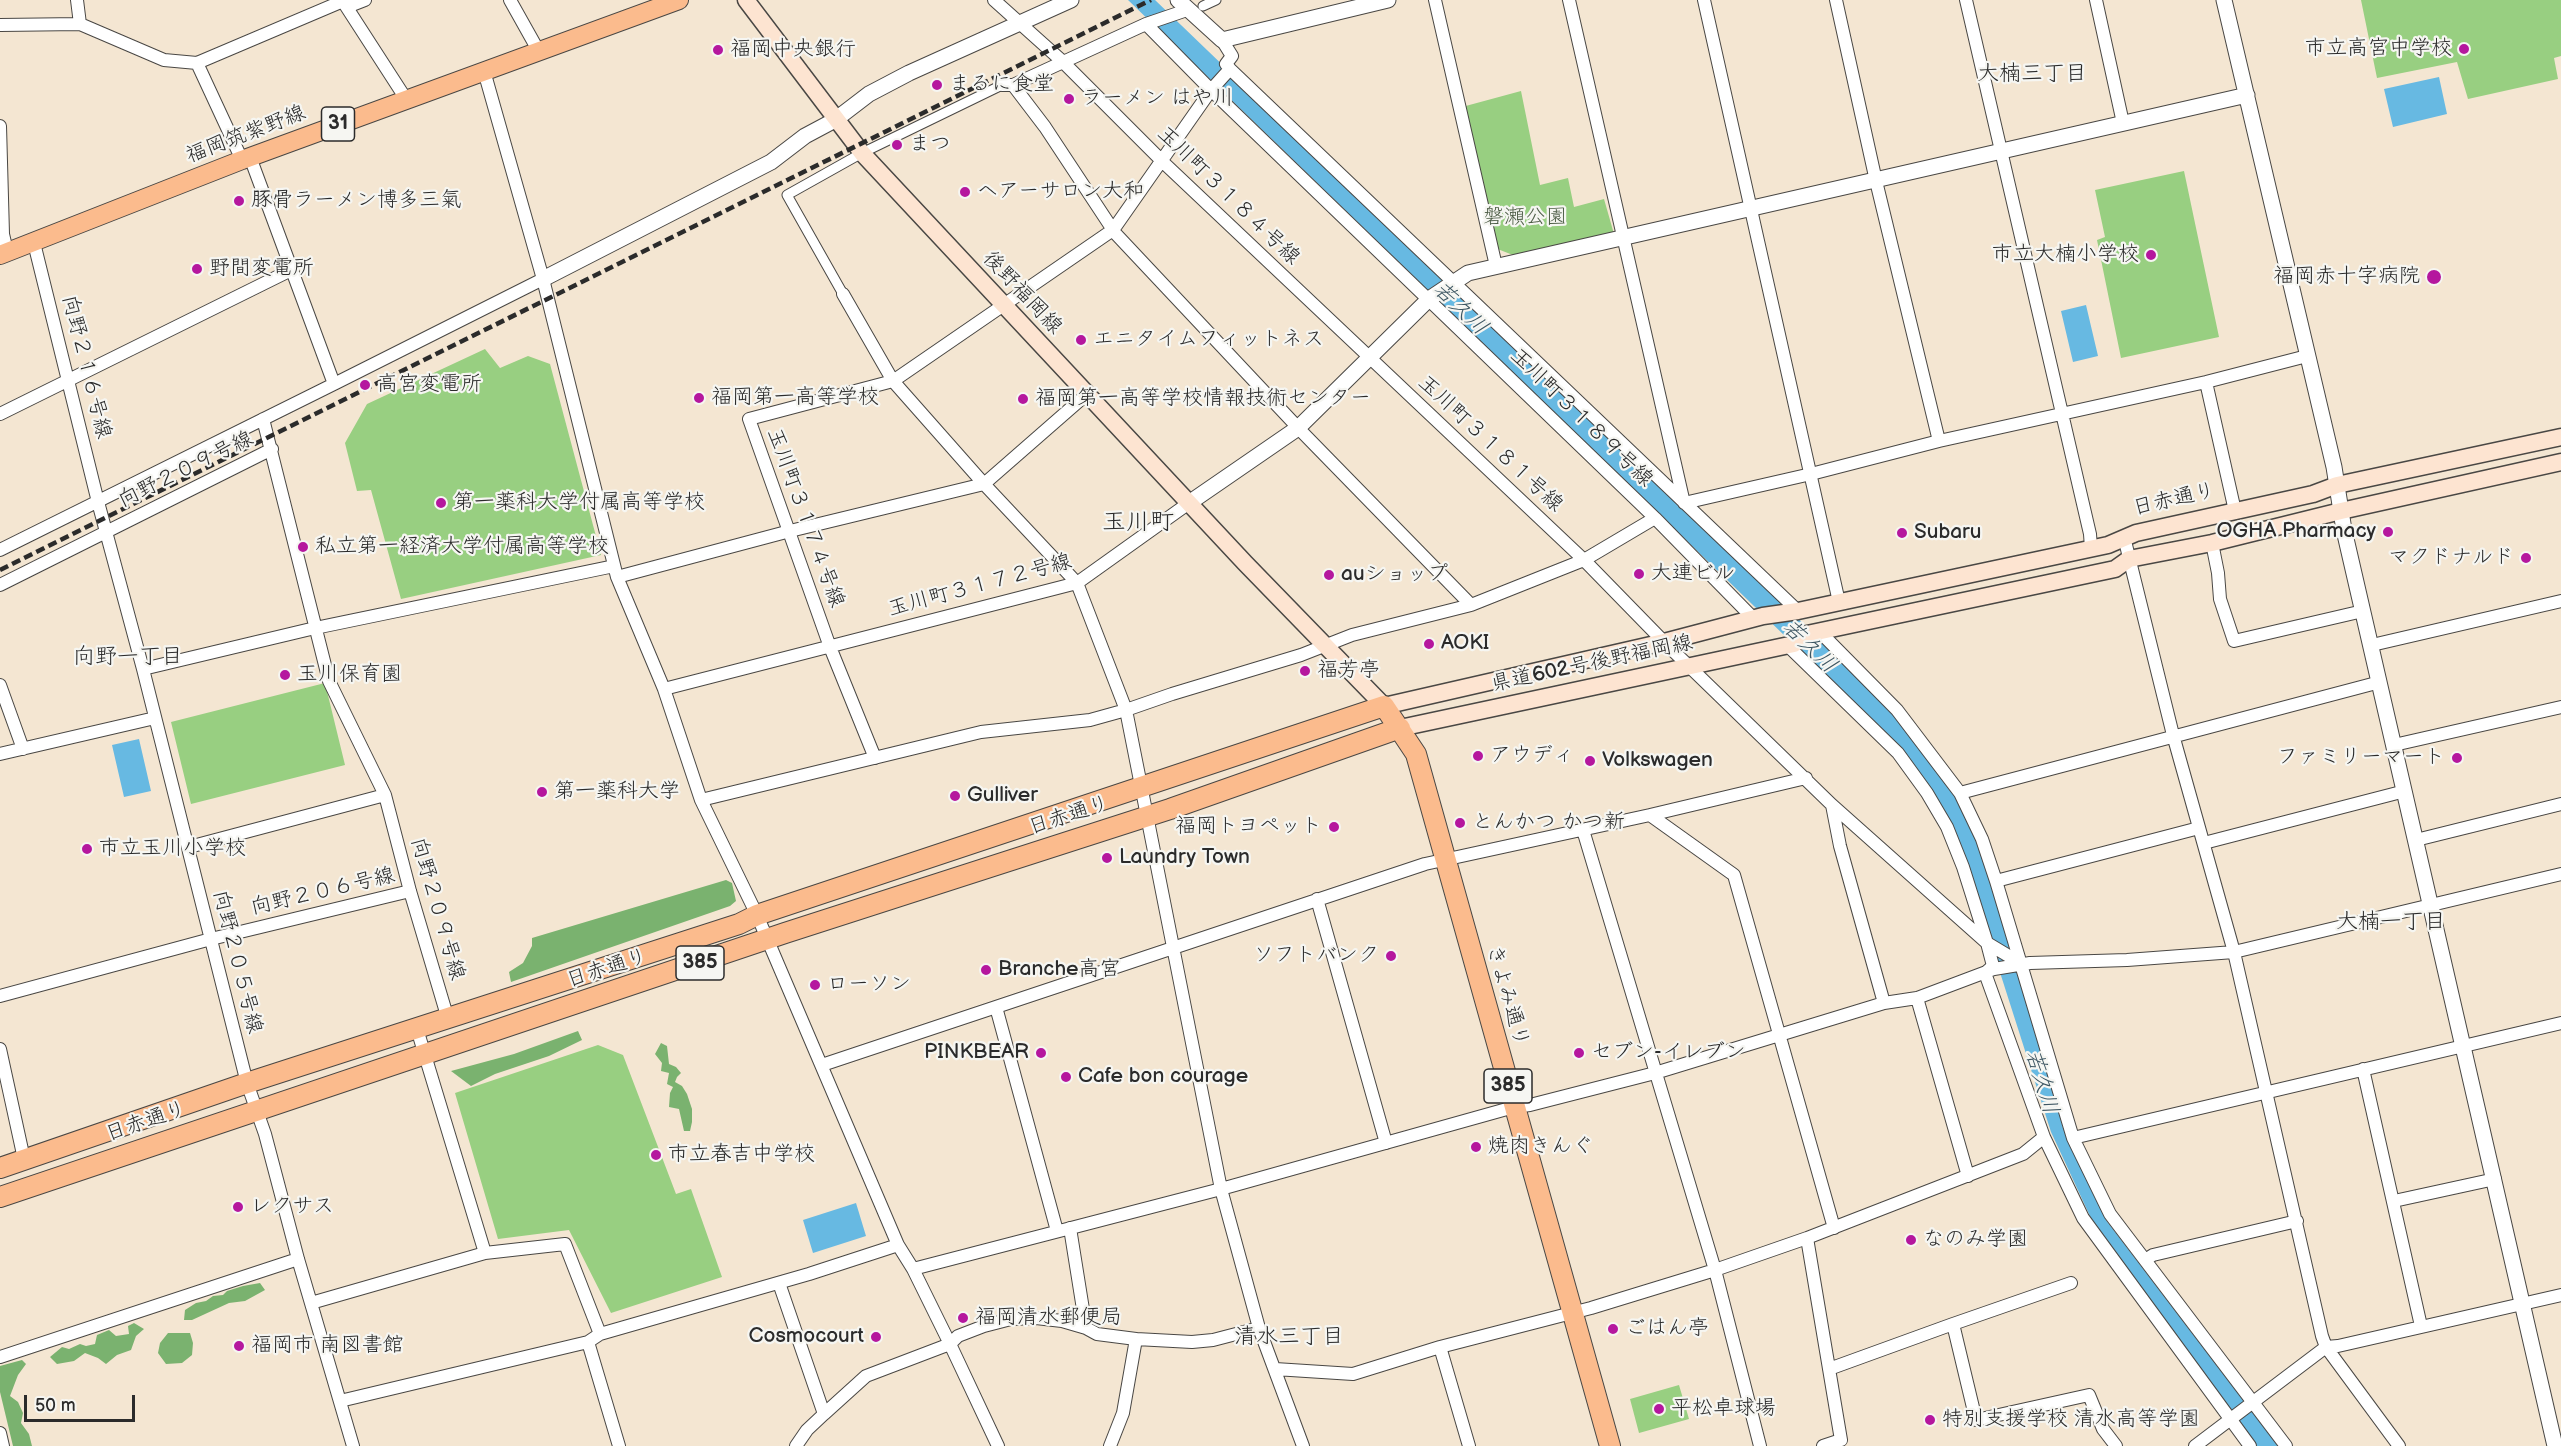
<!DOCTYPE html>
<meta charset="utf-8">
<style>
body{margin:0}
#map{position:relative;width:2561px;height:1446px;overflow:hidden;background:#f4e6d2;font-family:"Balsamiq Sans",sans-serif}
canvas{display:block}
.scale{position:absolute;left:24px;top:1395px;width:111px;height:27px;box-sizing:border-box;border:3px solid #2b2b2b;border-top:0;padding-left:8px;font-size:18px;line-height:21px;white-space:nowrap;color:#2b2b2b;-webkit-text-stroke:4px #f6f6f2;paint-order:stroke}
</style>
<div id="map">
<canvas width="2561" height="1446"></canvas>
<div class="scale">50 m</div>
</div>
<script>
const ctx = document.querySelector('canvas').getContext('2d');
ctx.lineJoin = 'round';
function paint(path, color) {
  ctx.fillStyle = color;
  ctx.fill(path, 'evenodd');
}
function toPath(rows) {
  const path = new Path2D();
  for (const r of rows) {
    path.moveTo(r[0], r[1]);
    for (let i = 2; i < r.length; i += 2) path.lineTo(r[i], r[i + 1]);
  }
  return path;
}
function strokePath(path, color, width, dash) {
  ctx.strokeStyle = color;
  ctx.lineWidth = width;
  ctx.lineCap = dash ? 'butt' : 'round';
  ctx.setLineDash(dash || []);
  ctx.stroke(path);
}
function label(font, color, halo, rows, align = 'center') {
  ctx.font = font + ' "Balsamiq Sans","Klee One",sans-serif';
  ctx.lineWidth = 4.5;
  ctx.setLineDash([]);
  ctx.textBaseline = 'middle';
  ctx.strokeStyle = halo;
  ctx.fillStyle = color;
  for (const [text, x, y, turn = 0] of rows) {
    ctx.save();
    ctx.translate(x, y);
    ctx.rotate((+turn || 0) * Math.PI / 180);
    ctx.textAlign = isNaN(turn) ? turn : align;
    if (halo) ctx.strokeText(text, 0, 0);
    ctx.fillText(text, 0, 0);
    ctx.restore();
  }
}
paint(toPath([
 [2361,0,2561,0,2561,56,2554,58,2558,79,2468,99,2457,62,2377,78],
 [1521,91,1540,185,1568,178,1574,207,1604,199,1614,234,1518,257,1495,248,1462,107],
 [2184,171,2219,337,2121,358,2097,240,2105,237,2095,190],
 [485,349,500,368,528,356,550,364,601,555,401,599,371,490,357,491,345,443,367,404],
 [325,683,345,765,191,804,171,722],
 [598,1045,623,1055,676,1194,691,1189,722,1277,611,1313,569,1230,498,1239,455,1093],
 [1679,1385,1689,1419,1639,1433,1630,1399]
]), '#98cf81');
paint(toPath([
 [726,880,732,883,736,901,730,906,511,982,509,972,523,963,532,946,532,938],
 [578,1031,582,1040,549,1056,495,1074,471,1086,451,1071,514,1054],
 [661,1043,667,1046,669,1064,676,1067,681,1073,677,1077,675,1082,682,1086,687,1094,692,1109,692,1122,690,1131,684,1131,679,1109,669,1107,670,1093,673,1087,667,1084,669,1073,661,1071,662,1063,655,1054],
 [260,1283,265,1290,245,1301,229,1303,192,1320,184,1320,185,1310,196,1303,206,1301,213,1296,223,1295,227,1291,243,1286],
 [134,1323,144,1329,136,1336,131,1350,117,1355,106,1364,98,1358,85,1353,74,1361,57,1364,50,1357,62,1347,69,1349,80,1344,86,1346,95,1344,97,1335,109,1330,116,1336,129,1334,128,1326],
 [168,1333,190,1333,193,1343,192,1355,182,1363,166,1364,158,1353,160,1343],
 [22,1360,26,1364,18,1375,10,1396,18,1402,23,1413,21,1423,29,1434,32,1446,13,1446,0,1392,0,1366]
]), '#7ab26f');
paint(toPath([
 [1128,0,1155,0,1834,653,1916,739,1968,816,2026,988,2063,1128,2106,1220,2278,1446,2257,1446,2095,1227,2051,1132,1966,866,1939,807,1817,667],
 [2439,77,2447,114,2393,127,2384,89],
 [2086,305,2098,356,2073,362,2061,311],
 [139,739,151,791,124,797,112,745],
 [856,1203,866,1236,813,1253,803,1220]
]), '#67b9e2');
const pedestrian = toPath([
 [1203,6,1216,0],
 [843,294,787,195,862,153,1002,85]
]);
const minor = toPath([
 [77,0,80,24,164,60,197,63,242,160],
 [342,0,406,99],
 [510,0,538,50],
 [994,0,1062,61,1165,164,1584,560,1664,642,1832,805,1987,943,2022,964],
 [1435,0,1496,266],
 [1569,0,1684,503,1811,474,1939,441,2206,382,2307,356],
 [1704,0,1839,602],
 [1836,0,1876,181,1939,441],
 [1966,0,2090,534,2091,548],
 [2096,0,2123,123],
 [347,7,365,0],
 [1146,24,1211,90,1655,518,1753,618],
 [0,25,80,24],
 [1222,40,1232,56,1226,64,1230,69],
 [197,63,343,1],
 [1230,69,1798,611],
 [484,71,543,279,617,577,664,689,701,800,757,915,898,1245,913,1269,950,1344,998,1446],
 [1002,85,1013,85,1146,24,1187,10],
 [1013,85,1045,127,1115,233,1303,433,1471,605],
 [0,126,3,234,7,251],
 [34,243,98,502,143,669,247,1083,265,1134,298,1259,353,1446],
 [843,294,893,381,984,484,1077,583,1126,710,1221,1189,1259,1328,1303,1446],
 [2206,382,2235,511],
 [334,384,543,279],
 [0,414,291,270],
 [263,419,329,681,385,795,410,891,448,1019],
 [2124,537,2173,735,2234,952,2322,1336,2326,1347,2399,1446],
 [2212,543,2218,573,2220,599,2234,641,2363,611],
 [0,550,334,384,250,157],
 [617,577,790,531,984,484,1087,394],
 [0,585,272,449],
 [1820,632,1897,710,1960,793,1982,839,1996,881,2073,1138,2110,1214,2286,1446],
 [1787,645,1898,753,1927,793,1947,827,1963,867,1987,943,1993,966,1985,973,2044,1137,2083,1218,2250,1446],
 [2372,645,2561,601],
 [143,669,315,628,614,566],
 [0,685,23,749],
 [664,689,1077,583,1189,503],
 [2394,745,2561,707],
 [0,754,155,718],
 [875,758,830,647,749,419,893,381,1107,234,1113,230,1211,90,1230,69],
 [1960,793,2380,682],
 [701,800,981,732,1090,720,1126,710,1172,694,1301,655,1352,635,1471,605,1584,560,1655,518],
 [1832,805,1840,846,1884,1003],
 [1650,815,1806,778],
 [1583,830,1715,1270,1760,1446],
 [2416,840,2561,804],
 [2204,843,2405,791],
 [189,847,385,795],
 [1996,881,2199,828],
 [1317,899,1386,1143],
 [0,996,211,939,410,891],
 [1917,998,1968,1176],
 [996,1007,1057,1231],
 [417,1029,485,1253,565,1244,600,1334],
 [0,1049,24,1159],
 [822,1065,1425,864,1650,815,1734,875,1834,1228],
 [2363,1069,2421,1326],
 [2073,1138,2561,1023],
 [2394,1201,2495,1179],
 [1070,1228,1086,1328],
 [1807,1238,1841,1440,1823,1446],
 [2145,1260,2153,1255,2297,1221],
 [913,1269,1221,1189,1514,1107,1530,1105,1655,1073,1884,1003,1917,998,1994,969,2030,963,2127,960,2234,952,2561,874],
 [779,1283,824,1414,807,1430,796,1446],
 [311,1303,485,1253],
 [1953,1324,2071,1283],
 [588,1342,619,1446],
 [1440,1347,1469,1446],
 [0,1357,298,1259],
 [1275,1369,1353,1374,1440,1347,1591,1308,1715,1270,1807,1238,2023,1154,2044,1137],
 [1829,1369,1953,1324,1976,1420,2089,1395,2103,1429,2116,1446],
 [340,1401,588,1342,600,1334,809,1274,898,1245],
 [824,1414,866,1376,950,1344,958,1336,984,1326,1011,1319,1036,1318,1062,1321,1086,1328,1097,1334,1136,1339,1192,1342,1213,1340,1259,1328],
 [0,1433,3,1446],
 [1110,1446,1123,1413,1136,1339],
 [2195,1446,2326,1347,2338,1346,2561,1295]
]);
const tertiary = toPath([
 [1178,0,1222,40,1388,0],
 [2224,0,2334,467,2344,530,2555,1446],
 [543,279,771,162,805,136,835,120,869,94,909,73,1071,0],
 [1189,503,1298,428,1429,299,1468,273,2247,95]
]);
const secondary = toPath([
 [746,0,862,153,1245,563,1384,706,1664,642,1763,616,1798,611,2108,545,2136,533,2313,494,2337,485,2561,437],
 [1400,728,1794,644,1807,634,2115,569,2129,559,2212,543,2341,511,2561,462]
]);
const primary = toPath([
 [0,255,242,160,679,0]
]);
const trunk = toPath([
 [0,1168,247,1083,739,924,757,915,1384,706,1416,754,1610,1446],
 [0,1197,785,933,1170,809,1400,728]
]);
strokePath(pedestrian, '#494744', 11);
strokePath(minor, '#494744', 14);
strokePath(tertiary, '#494744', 17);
strokePath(secondary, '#494744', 19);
strokePath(primary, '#494744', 20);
strokePath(trunk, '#494744', 22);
strokePath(pedestrian, '#fff', 9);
strokePath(minor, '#fff', 12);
strokePath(tertiary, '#fff', 15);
strokePath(secondary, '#fde4d1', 16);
strokePath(primary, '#fbbb8d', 18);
strokePath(trunk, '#fbbb8d', 20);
strokePath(toPath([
 [0,570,1151,0]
]), '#2b2b2b', 4.5, [9, 4.5]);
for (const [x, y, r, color] of [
 [2464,49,6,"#b5179e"],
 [718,50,6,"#b5179e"],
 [937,85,6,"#b5179e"],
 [1069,99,6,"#b5179e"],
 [897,145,6,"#b5179e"],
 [965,192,6,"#b5179e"],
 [239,201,6,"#b5179e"],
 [2151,255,6,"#b5179e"],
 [197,269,6,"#b5179e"],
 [2434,277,8,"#b5179e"],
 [1081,340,6,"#b5179e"],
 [365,385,6,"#b5179e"],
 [699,398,6,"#b5179e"],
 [1023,399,6,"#b5179e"],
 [441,503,6,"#b5179e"],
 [2388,532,6,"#b5179e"],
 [1902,533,6,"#b5179e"],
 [303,547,6,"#b5179e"],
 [2526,558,6,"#b5179e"],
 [1639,574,6,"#b5179e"],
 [1329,575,6,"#b5179e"],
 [1429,644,6,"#b5179e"],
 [1305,671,6,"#b5179e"],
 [285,675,6,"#b5179e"],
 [1478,756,6,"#b5179e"],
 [2457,758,6,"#b5179e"],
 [1590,761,6,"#b5179e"],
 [542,792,6,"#b5179e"],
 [955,796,6,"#b5179e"],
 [1460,823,6,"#b5179e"],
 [1334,827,6,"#b5179e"],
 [87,849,6,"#b5179e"],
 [1107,858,6,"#b5179e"],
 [1391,956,6,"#b5179e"],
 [986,970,6,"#b5179e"],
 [815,985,6,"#b5179e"],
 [1041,1053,6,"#b5179e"],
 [1579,1053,6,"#b5179e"],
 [1066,1077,6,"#b5179e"],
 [1476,1147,6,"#b5179e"],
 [656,1155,6,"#b5179e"],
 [238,1207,6,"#b5179e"],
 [1911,1240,6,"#b5179e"],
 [963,1318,6,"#b5179e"],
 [1613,1329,6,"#b5179e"],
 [876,1337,6,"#b5179e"],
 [239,1346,6,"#b5179e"],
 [1659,1409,6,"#b5179e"],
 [1930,1420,6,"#b5179e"]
]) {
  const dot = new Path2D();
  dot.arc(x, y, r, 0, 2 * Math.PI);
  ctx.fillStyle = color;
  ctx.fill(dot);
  strokePath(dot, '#f6f6f2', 2);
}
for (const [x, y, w] of [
 [338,124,33],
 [700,963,48],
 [1508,1086,48]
]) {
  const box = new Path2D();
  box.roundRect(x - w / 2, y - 17, w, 34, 4.5);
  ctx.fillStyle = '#f6f6f2';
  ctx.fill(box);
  strokePath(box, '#2b2b2b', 1.5);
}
label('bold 20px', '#2b2b2b', null, [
 ["31",338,124],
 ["385",700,963],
 ["385",1508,1086]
]);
label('21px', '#2b2b2b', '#f6f6f2', [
 ["市立高宮中学校",2452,49,"right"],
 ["福岡中央銀行",730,50],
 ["まるに食堂",949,85],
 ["ラーメン はや川",1081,99],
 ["まつ",909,145],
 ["ヘアーサロン大和",977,192],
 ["豚骨ラーメン博多三氣",251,201],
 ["市立大楠小学校",2139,255,"right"],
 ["野間変電所",209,269],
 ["福岡赤十字病院",2420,277,"right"],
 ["エニタイムフィットネス",1093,340],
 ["高宮変電所",377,385],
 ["福岡第一高等学校",711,398],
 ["福岡第一高等学校情報技術センター",1035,399],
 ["第一薬科大学付属高等学校",453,503],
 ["OGHA Pharmacy",2376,532,"right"],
 ["Subaru",1914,533],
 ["私立第一経済大学付属高等学校",315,547],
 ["マクドナルド",2514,558,"right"],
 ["大連ビル",1651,574],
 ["auショップ",1341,575],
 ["AOKI",1441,644],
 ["福芳亭",1317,671],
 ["玉川保育園",297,675],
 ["アウディ",1490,756],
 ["ファミリーマート",2445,758,"right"],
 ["Volkswagen",1602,761],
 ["第一薬科大学",554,792],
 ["Gulliver",967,796],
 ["とんかつ かつ新",1472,823],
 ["福岡トヨペット",1322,827,"right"],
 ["市立玉川小学校",99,849],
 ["Laundry Town",1119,858],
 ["ソフトバンク",1379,956,"right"],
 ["Branche高宮",998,970],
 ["ローソン",827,985],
 ["PINKBEAR",1029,1053,"right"],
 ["セブン-イレブン",1591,1053],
 ["Cafe bon courage",1078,1077],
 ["焼肉きんぐ",1488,1147],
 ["市立春吉中学校",668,1155],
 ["レクサス",250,1207],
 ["なのみ学園",1923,1240],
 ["福岡清水郵便局",975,1318],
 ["ごはん亭",1625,1329],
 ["Cosmocourt",864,1337,"right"],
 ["福岡市 南図書館",251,1346],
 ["平松卓球場",1671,1409],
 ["特別支援学校 清水高等学園",1942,1420]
], 'left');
label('21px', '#2b2b2b', '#f6f6f2', [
 ["福岡筑紫野線",246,135,-21],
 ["玉川町３１８４号線",1228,196,44],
 ["後野福岡線",1022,293,47],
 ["向野２１６号線",86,367,76],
 ["玉川町３１８９号線",1581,418,44],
 ["玉川町３１８１号線",1490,444,43],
 ["向野２０９号線",186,470,-26],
 ["日赤通り",2174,500,-13],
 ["玉川町３１７４号線",805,518,70],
 ["玉川町３１７２号線",980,586,-15],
 ["県道602号後野福岡線",1592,664,-12],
 ["日赤通り",1069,816,-18],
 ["向野２０６号線",323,892,-13],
 ["向野２０９号線",437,909,74],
 ["向野２０５号線",237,962,76],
 ["日赤通り",607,969,-18],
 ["きよみ通り",1507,996,74],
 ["日赤通り",146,1122,-19]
]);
label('21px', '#4c5c45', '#f6f6f2', [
 ["磐瀬公園",1525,218]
]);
label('22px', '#2b2b2b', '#f6f6f2', [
 ["大楠三丁目",2032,74],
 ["向野一丁目",128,657],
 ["大楠一丁目",2391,922],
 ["清水三丁目",1289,1337]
]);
label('italic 22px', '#3d5662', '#f6f6f2', [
 ["若久川",1460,309,44],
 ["若久川",1809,647,44],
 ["若久川",2041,1082,73]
]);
label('24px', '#2b2b2b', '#f6f6f2', [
 ["玉川町",1138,523]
]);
</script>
